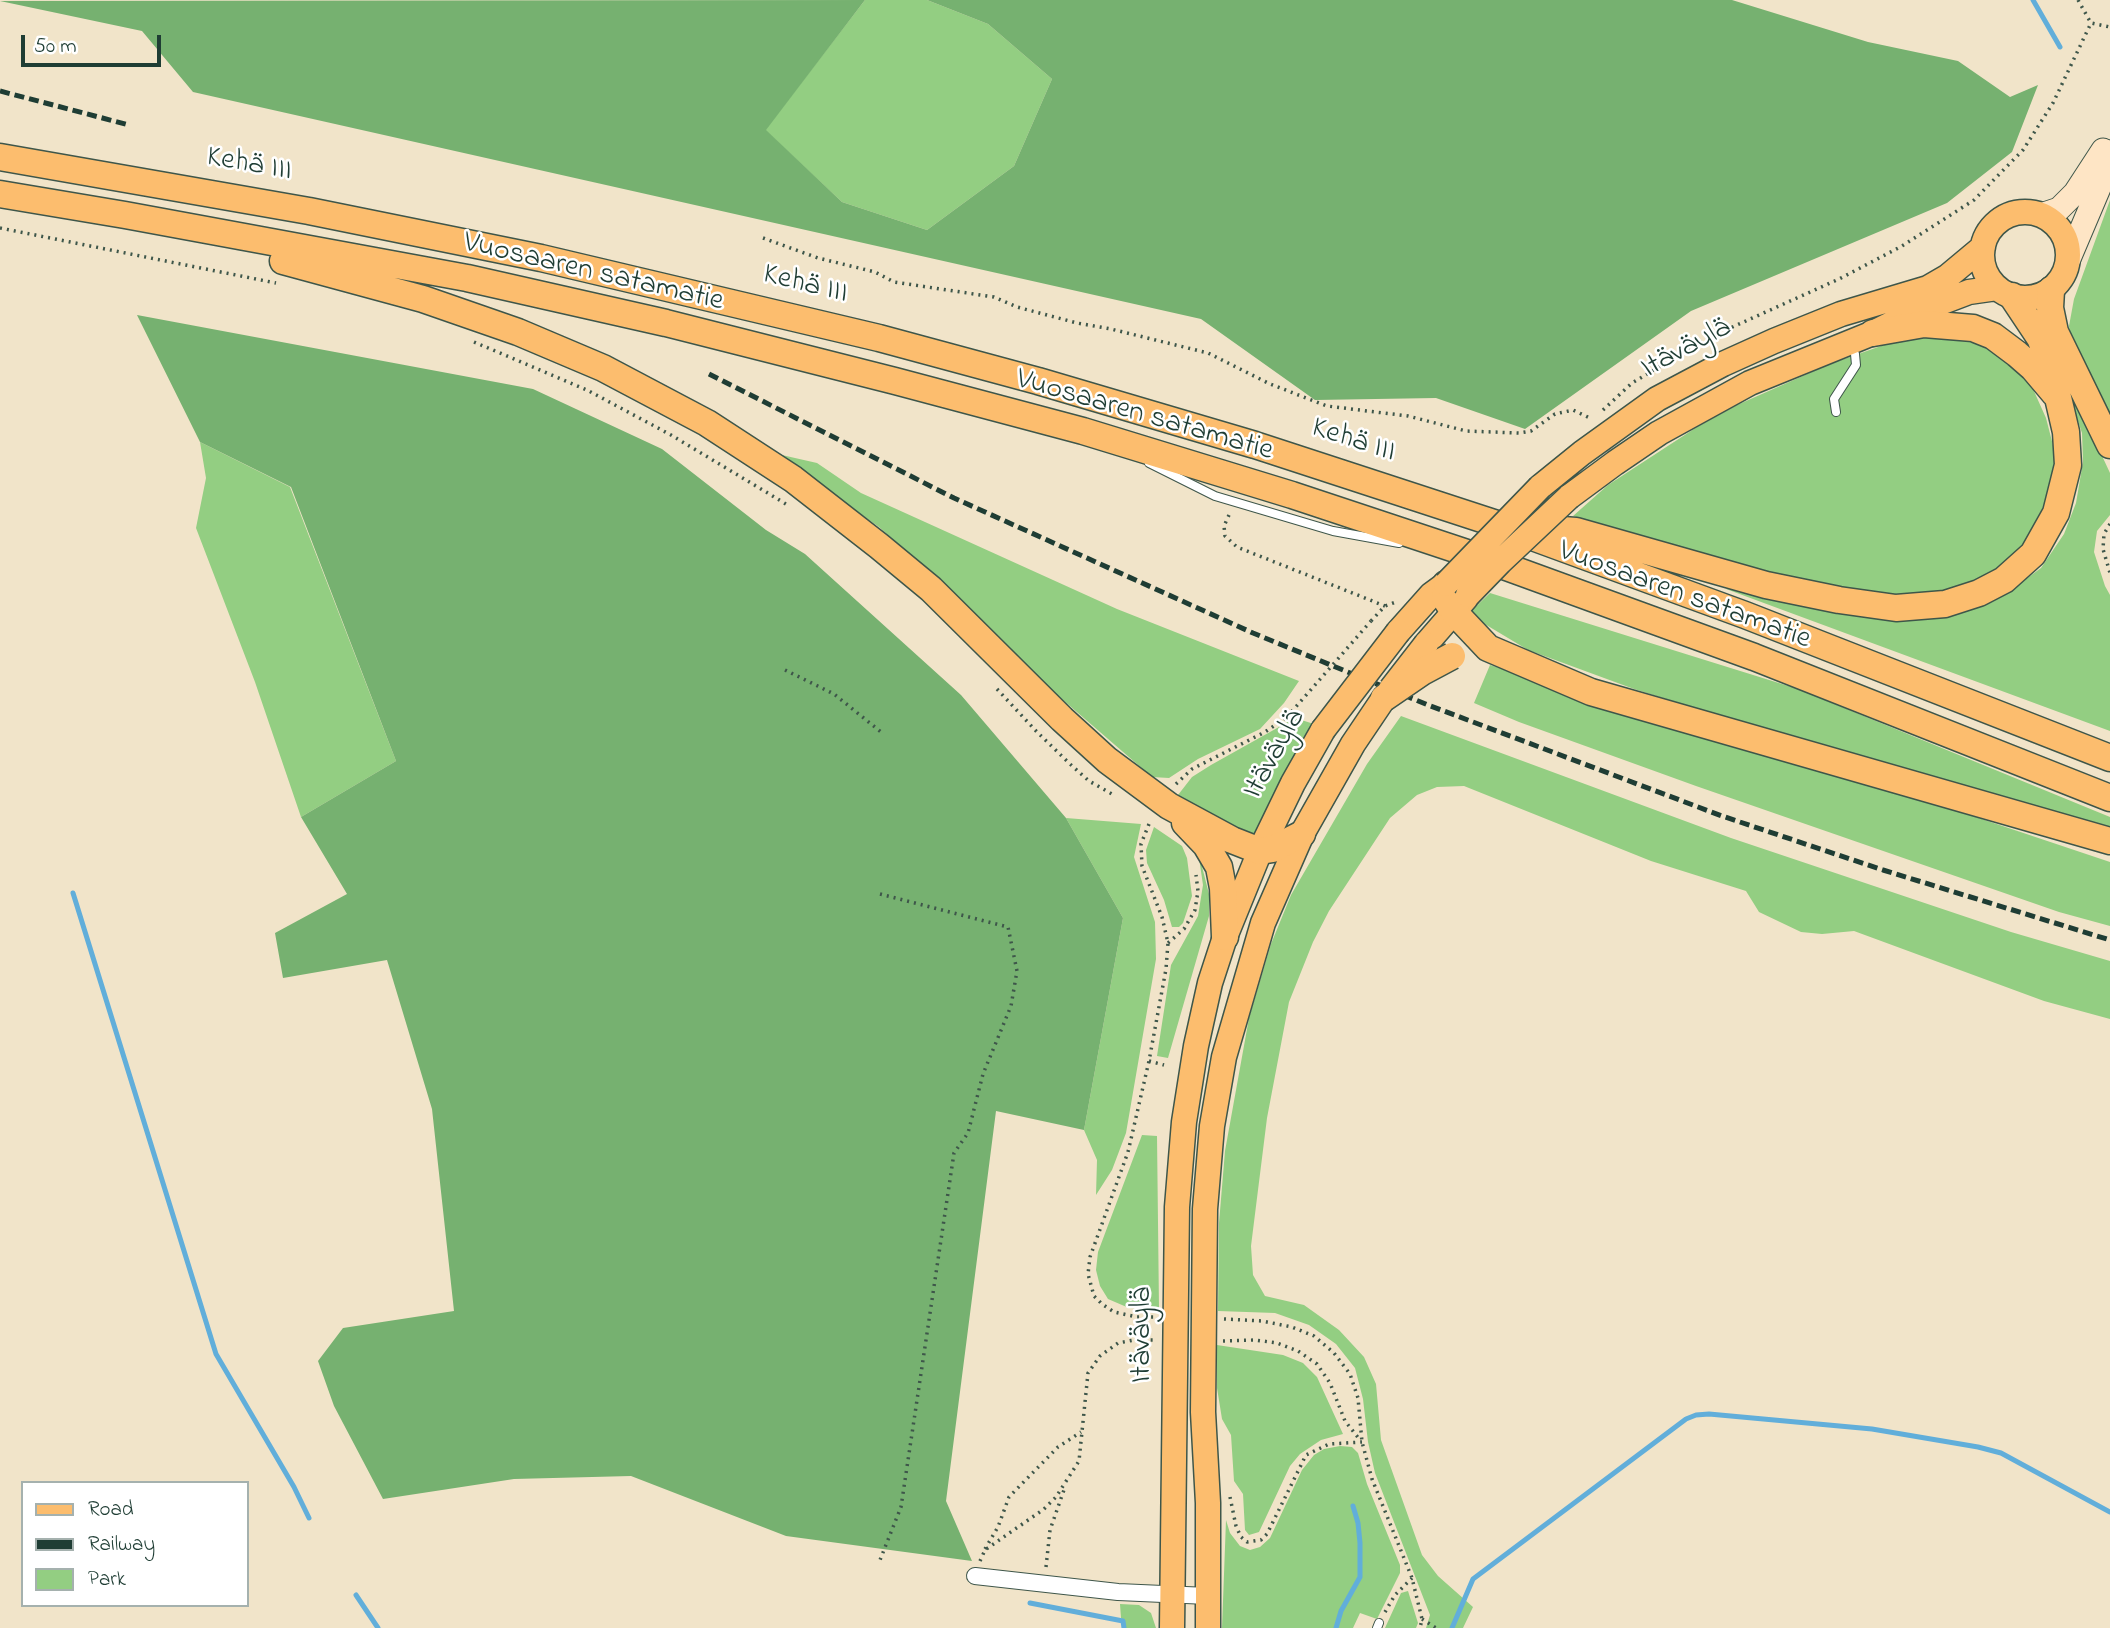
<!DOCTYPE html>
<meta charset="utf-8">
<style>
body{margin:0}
#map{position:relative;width:2110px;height:1628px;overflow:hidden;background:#f1e4c9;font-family:"Indie Flower",sans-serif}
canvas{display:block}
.legend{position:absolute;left:21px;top:1481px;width:228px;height:126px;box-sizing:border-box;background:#fff;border:2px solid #a5b1ae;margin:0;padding:9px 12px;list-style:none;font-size:21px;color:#1f3d34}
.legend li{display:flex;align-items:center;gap:14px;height:35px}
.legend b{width:35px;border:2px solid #a5b1ae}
.scale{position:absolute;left:21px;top:35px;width:140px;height:32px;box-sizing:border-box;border:4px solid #1f3d34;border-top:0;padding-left:9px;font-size:21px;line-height:24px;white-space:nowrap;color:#1f3d34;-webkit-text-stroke:5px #fff;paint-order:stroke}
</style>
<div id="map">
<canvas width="2110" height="1628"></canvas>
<ul class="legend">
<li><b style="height:9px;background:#fcbd6e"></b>Road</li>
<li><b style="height:9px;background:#1f3d34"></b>Railway</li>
<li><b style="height:19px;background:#93ce82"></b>Park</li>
</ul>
<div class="scale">50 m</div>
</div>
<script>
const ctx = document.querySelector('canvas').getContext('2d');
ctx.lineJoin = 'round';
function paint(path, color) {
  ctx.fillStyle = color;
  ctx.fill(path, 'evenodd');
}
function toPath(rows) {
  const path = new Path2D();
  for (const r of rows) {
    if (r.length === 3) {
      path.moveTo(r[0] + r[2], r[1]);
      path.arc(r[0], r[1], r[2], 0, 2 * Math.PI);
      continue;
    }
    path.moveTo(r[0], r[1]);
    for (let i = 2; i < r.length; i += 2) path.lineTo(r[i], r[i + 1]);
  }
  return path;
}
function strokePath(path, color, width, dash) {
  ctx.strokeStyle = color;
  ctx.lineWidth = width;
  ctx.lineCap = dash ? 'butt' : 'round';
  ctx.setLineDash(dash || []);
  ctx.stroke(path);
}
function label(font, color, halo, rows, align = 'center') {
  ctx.font = font + ' "Indie Flower",sans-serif';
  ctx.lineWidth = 5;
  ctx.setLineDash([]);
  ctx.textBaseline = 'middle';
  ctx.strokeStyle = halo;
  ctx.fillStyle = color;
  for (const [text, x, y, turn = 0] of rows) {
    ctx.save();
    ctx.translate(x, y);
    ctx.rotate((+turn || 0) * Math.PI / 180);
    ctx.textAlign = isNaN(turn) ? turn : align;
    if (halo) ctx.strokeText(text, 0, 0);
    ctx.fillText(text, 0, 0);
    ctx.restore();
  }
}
paint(toPath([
 [865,0,927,0,988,24,1052,79,1014,166,927,230,842,202,765,130],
 [2110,200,2110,419,2070,335,2069,326,2074,299],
 [1950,334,1994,349,2020,370,2033,389,2046,418,2055,453,2055,480,2036,531,2004,564,1981,581,1954,590,1884,596,1823,586,1689,552,1573,516,1608,485,1697,427,1737,405,1830,364,1881,346,1916,335],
 [2058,361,2110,473,2110,515,2097,531,2094,552,2105,586,2110,595,2110,731,1726,589,1738,590,1827,609,2007,593,2041,568,2064,534,2076,503,2083,462,2082,433],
 [200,442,290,487,396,761,301,817,255,682,196,528,206,478],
 [773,453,817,463,861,493,1117,609,1299,681,1284,703,1260,729,1198,759,1169,778,1152,777,1026,668,933,575,879,527],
 [1490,593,1798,689,2110,817,2110,829,1740,722,1634,689,1528,650,1468,614],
 [1490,665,1913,796,2110,862,2110,926,2059,912,1696,786,1519,722,1474,703],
 [1401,716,1731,838,2011,932,2110,961,2110,1019,2044,1001,1854,931,1822,934,1801,932,1759,912,1746,891,1651,861,1464,786,1437,787,1417,795,1390,818,1329,911,1313,942,1289,1002,1267,1118,1251,1246,1253,1275,1265,1296,1304,1305,1339,1330,1364,1357,1376,1384,1381,1440,1422,1555,1438,1576,1473,1607,1463,1628,1426,1628,1430,1615,1375,1473,1368,1442,1363,1399,1355,1368,1336,1344,1309,1325,1275,1313,1218,1311,1219,1223,1225,1151,1249,1018,1271,944,1291,895,1367,764],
 [1295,718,1314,724,1260,821,1255,834,1249,837,1195,808,1178,795,1192,777,1211,765],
 [1066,818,1141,824,1134,857,1155,922,1156,959,1126,1133,1112,1170,1096,1195,1097,1160,1084,1130,1123,918],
 [1154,827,1182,846,1187,858,1192,896,1183,923,1179,927,1172,927,1164,900,1147,863,1146,850],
 [1198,851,1209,894,1209,916,1168,1058,1157,1056,1171,965,1198,916,1203,885],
 [1142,1135,1157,1136,1159,1309,1129,1308,1108,1299,1100,1286,1096,1270,1098,1252],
 [1217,1345,1283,1355,1303,1363,1317,1377,1343,1434,1321,1440,1300,1454,1290,1466,1259,1532,1249,1535,1245,1530,1243,1494,1234,1481,1231,1435,1222,1419,1217,1388],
 [1340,1446,1352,1447,1358,1453,1367,1484,1400,1565,1400,1573,1377,1619,1360,1613,1353,1628,1222,1628,1226,1520,1230,1533,1240,1546,1250,1550,1260,1547,1270,1538,1302,1470,1314,1455,1324,1449],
 [1408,1591,1418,1623,1416,1628,1385,1628,1401,1593],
 [1120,1604,1139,1605,1151,1613,1156,1628,1125,1628,1125,1621,1121,1618]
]), '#93ce82');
paint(toPath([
 [865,0,766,130,842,202,927,230,1014,166,1052,79,988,24,927,0,1732,0,1868,42,1958,61,2010,97,2038,85,2012,152,1947,203,1691,311,1525,429,1436,398,1315,400,1201,319,193,92,142,31,0,1],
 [137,315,533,389,662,449,766,530,805,554,961,695,1066,818,1123,918,1084,1130,996,1111,946,1501,972,1561,786,1536,631,1476,514,1479,383,1499,334,1406,318,1361,343,1328,454,1311,432,1109,387,960,283,978,275,933,347,894,301,817,396,761,291,487,200,442]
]), '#76b170');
strokePath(toPath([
 [2033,0,2060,47],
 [73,893,216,1354,294,1487,309,1518],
 [356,1595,378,1628],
 [1030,1603,1123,1621,1124,1628],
 [1336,1628,1341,1611,1360,1577,1360,1543,1358,1523,1353,1506],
 [1452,1628,1473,1579,1686,1419,1696,1415,1709,1414,1872,1429,1978,1447,2001,1453,2110,1512]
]), '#61aeda', 5);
const service = toPath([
 [1836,412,1834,399,1856,365,1855,354,1851,345],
 [1149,463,1215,496,1333,531,1399,543],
 [1377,1628,1379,1623]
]);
const minor = toPath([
 [975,1576,1118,1592,1208,1596]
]);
const secondary = toPath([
 [2041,215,2059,209,2075,193,2103,150],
 [2068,261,2102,181,2110,152]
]);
const primary = toPath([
 [2025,255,43],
 [1540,487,1582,453,1657,399,1723,364,1774,341,1841,314,1928,288,1947,277,1983,247],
 [1569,497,1615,463,1659,433,1750,383,1873,333,1911,314,1969,292,1997,288],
 [1398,632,1431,595,1446,584],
 [1426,644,1466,598],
 [1172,1628,1177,1207,1184,1122,1196,1046,1210,983,1225,937,1260,851,1293,783,1323,730],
 [1208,1628,1208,1503,1203,1412,1205,1209,1212,1126,1224,1057,1263,923,1302,834,1353,744,1384,698]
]);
const trunk = toPath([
 [0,157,309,211,541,258,879,338,1038,381,1255,445,1497,524,1745,615,2110,758],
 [0,194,125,215,467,278,666,323,895,381,1083,431,1292,495,1482,558,1754,657,2110,798],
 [283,261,423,299,518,332,603,368,707,423,793,479,879,546,931,589,1062,719,1107,760,1169,806,1232,840,1260,851,1273,849,1302,834],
 [2051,290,2050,308,2055,332,2110,445],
 [1873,333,1924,324,1973,328,1993,336,2017,354,2033,368,2055,394],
 [1534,528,1576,531,1766,585,1839,600,1896,608,1945,604,1979,593,2004,580,2033,554,2056,513,2068,465,2066,432,2050,363,2040,338,2012,296],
 [1446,584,1445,598,1454,612,1488,648,1591,692,2110,841],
 [1185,823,1206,845,1219,867,1223,888,1225,937]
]);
strokePath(service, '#3e564a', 10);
strokePath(minor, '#3e564a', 18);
strokePath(secondary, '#3e564a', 25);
strokePath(primary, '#3e564a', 27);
strokePath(trunk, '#3e564a', 29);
strokePath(toPath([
 [2078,0,2091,23,2110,27],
 [0,228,276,283],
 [763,238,818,258,875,272,894,282,994,297,1017,307,1077,323,1111,329,1208,353,1270,384,1327,406,1408,416,1466,431,1519,433,1531,431,1555,414,1573,410,1592,419],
 [474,342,587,390,671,435,786,504],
 [1603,410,1632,383,1708,338,1839,279,1902,246,1974,200,2023,150,2053,103,2091,23],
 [1229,515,1224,526,1225,536,1237,547,1385,606],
 [2110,524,2104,534,2103,549,2110,573],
 [1371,621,1385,606,1396,602],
 [785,670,834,694,881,732],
 [997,689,1037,732,1070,764,1089,781,1112,794],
 [1176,784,1192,769,1265,732,1287,717],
 [1149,824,1141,844,1142,866,1162,917,1168,943,1166,969,1149,1061,1128,1152,1090,1257,1088,1274,1094,1296,1102,1304,1114,1312,1137,1317,1154,1317],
 [880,894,1008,927,1017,971,1011,1006,983,1074,968,1133,954,1153,901,1507,880,1560],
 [1168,943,1184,929,1195,910,1198,891,1196,875],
 [1149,1061,1164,1065],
 [1224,1319,1262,1321,1292,1327,1314,1336,1334,1353,1350,1374,1358,1398,1362,1442,1372,1479,1412,1578,1422,1619,1420,1628],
 [1223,1341,1255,1340,1277,1343,1298,1351,1317,1364,1330,1383,1345,1421,1360,1440],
 [1230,1497,1236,1526,1241,1537,1247,1542,1261,1540,1267,1534,1306,1455,1329,1444,1362,1442],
 [985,1549,998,1527,1009,1497,1058,1447,1081,1432],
 [980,1561,985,1550,1044,1509,1056,1497,1079,1461,1088,1373,1100,1356,1118,1343,1134,1340,1156,1340],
 [1046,1567,1050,1530,1065,1487],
 [1385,1612,1395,1595,1412,1578],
 [1422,1619,1436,1628]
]), '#3e564a', 3.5, [2, 5]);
strokePath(service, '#fff', 8);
strokePath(minor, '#fff', 16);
strokePath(secondary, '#fee5c5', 23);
strokePath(primary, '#fcbd6e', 24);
strokePath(trunk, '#fcbd6e', 26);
strokePath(toPath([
 [0,91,129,125],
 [709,374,954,498,1253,633,1428,705,1722,816,1883,870,2110,940]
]), '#1f3d34', 5, [10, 5]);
const primaryBridge = toPath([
 [1446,584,1540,487],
 [1468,595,1500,562,1569,497],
 [1391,689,1426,644],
 [1323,730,1398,632]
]);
const trunkBridge = toPath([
 [1384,698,1422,672,1452,656]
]);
strokePath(primaryBridge, '#3e564a', 27, []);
strokePath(trunkBridge, '#3e564a', 29, []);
strokePath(toPath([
 [1287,717,1371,621]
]), '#3e564a', 3.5, [2, 5]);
strokePath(primaryBridge, '#fcbd6e', 24);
strokePath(trunkBridge, '#fcbd6e', 26);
label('30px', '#1f3d34', '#fff', [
 ["Kehä III",249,166,10],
 ["Vuosaaren satamatie",593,274,13],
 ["Kehä III",805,286,14],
 ["Itäväylä",1687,350,-28],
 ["Vuosaaren satamatie",1144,417,16],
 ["Kehä III",1353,442,18],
 ["Vuosaaren satamatie",1684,597,20],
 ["Itäväylä",1276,755,-61],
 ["Itäväylä",1144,1335,-90]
]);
</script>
